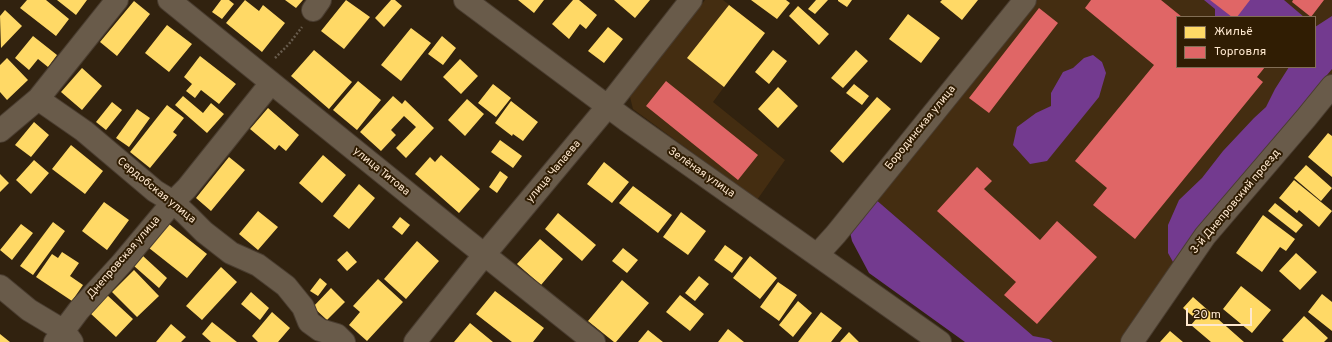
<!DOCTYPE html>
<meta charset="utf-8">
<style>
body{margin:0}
#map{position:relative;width:1332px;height:342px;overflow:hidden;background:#31220f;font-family:Overpass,sans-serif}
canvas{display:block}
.legend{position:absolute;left:1176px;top:16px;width:140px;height:52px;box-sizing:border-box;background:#301d03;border:1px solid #826e55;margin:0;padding:5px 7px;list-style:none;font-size:12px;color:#fee8cf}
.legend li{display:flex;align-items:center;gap:8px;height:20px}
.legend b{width:20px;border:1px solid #826e55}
.scale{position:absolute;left:1186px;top:308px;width:66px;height:18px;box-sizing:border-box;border:2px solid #fee8cf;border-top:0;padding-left:5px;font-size:12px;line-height:14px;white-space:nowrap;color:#fee8cf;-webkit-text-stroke:3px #301d03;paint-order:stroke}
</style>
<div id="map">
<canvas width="1332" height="342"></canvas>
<ul class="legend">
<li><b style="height:11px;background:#ffd966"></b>Жильё</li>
<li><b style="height:11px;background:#e06666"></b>Торговля</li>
</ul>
<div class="scale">20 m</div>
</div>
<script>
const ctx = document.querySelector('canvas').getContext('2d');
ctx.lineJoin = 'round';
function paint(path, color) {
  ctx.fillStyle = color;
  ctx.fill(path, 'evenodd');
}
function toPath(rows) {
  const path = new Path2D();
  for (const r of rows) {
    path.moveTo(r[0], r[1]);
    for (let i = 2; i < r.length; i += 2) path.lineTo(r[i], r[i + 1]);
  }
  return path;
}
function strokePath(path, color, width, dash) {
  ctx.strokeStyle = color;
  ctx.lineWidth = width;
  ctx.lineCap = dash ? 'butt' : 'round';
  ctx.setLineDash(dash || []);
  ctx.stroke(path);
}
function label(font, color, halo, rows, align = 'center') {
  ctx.font = font + ' Overpass,sans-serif';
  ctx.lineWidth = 4;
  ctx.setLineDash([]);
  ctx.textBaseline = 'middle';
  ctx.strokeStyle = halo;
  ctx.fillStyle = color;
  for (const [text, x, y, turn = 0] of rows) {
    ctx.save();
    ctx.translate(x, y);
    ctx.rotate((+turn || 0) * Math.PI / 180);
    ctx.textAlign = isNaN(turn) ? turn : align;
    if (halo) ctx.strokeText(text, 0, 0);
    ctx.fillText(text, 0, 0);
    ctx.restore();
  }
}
paint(toPath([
 [705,0,723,0,765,33,724,87,713,102,785,160,757,200,633,109,630,97],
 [1032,0,1332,0,1332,74,1124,342,1053,342,1049,339,1033,337,874,198],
 [1177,17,1315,17,1315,67,1177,67]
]), '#442d11');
paint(toPath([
 [1204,0,1284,0,1304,17,1215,17,1215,9],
 [1332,16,1332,69,1196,233,1191,251,1173,262,1168,253,1168,225,1179,200,1202,178,1223,151,1254,118,1266,107,1275,89,1289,67,1315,67,1315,27],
 [1093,55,1102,62,1106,73,1099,97,1047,161,1030,164,1013,145,1017,127,1036,113,1051,106,1051,93,1063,72,1073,68,1084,58],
 [874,198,1033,336,1049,339,1053,342,965,342,869,273,852,241,849,228]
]), '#733a8f');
paint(toPath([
 [27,0,46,0,69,19,56,36,20,8],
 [57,0,87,0,76,15],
 [221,0,229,0,234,4,222,19,212,12],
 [245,0,259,11,263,5,285,23,262,52,226,23],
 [285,0,303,0,296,8],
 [346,0,370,17,344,49,321,31],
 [391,0,395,0,402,6,384,27,375,18],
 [518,0,544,0,534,13],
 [573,0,579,0,597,15,586,29,580,24,569,39,552,24],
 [614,0,650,0,635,18],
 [751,0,786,0,790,3,777,19],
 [816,0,828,0,815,14,808,9],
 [838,0,852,0,847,7,838,1],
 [942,0,978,0,962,20,940,2],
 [134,1,150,14,117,56,100,42],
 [729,5,765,33,724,87,687,58],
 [798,6,829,34,819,45,789,16],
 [5,10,22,26,1,48,0,16],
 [908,14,940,38,921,63,889,39],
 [167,25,192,44,169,72,145,53],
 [608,27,623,39,604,63,588,51],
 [411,28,431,43,401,81,381,65],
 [33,36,57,55,48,67,38,59,29,70,15,58],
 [442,36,456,48,443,65,428,54],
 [314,50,352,82,329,109,291,76],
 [773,50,787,61,769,84,755,72],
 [856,50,868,61,843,88,831,78],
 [200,56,236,84,219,104,201,90,195,98,186,91,192,84,184,77],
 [7,58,28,80,7,100,0,92,0,65],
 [460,59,478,76,461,94,443,77],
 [82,68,102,86,82,110,61,92],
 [358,81,381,100,357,130,333,110],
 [493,84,511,98,496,117,478,103],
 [854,84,869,96,862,105,846,93],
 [778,87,798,106,778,128,758,109],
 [183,96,203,113,211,103,224,114,207,133,175,105],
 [393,96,402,104,405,100,434,128,406,158,396,148,416,127,404,116,391,130,396,135,381,151,360,132],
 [877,97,891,109,843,163,830,151],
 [467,99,484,114,465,136,448,120],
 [511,101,538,122,523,141,513,134,512,136,495,123],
 [112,102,122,110,106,130,96,122],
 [167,105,184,118,173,132,177,135,150,168,130,152],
 [268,108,299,135,286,151,279,145,275,150,250,129],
 [137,109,150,118,129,147,116,138],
 [34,122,49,135,31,157,15,145],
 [1328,133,1332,136,1332,177,1308,157],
 [500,140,522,156,513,168,491,152],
 [71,145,103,171,85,194,52,169],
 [323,155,346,175,322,203,299,183],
 [441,155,480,189,459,213,415,174,430,157,435,162],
 [229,157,245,170,211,211,196,198],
 [34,160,49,173,31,194,16,180],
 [604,162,629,182,612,203,587,184],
 [1306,165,1332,188,1321,201,1294,178],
 [500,171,508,177,497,193,489,187],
 [0,174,9,183,0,192],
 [1294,180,1332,211,1319,227,1299,210,1297,213,1279,198],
 [359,184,375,198,349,229,333,216],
 [633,186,672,215,658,233,619,203],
 [104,202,129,220,107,250,82,231],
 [1275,203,1303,225,1296,233,1268,211],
 [258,211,278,227,258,250,239,234],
 [681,212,706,231,688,255,663,237],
 [558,213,596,245,582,261,545,229],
 [1263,215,1295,239,1286,251,1280,247,1262,272,1236,253],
 [400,217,410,225,402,235,392,227],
 [53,222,65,231,33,275,20,266],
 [21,224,33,233,12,260,0,250],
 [169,224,207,254,187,278,149,248],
 [540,239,563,259,541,285,517,264],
 [417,241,439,261,406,299,384,279],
 [725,245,743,258,732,273,714,260],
 [623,248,638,260,627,273,612,261],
 [347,251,357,262,347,271,337,260],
 [62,252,79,263,70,276,83,285,72,301,36,277,52,254,58,258],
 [1296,253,1317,272,1300,290,1279,271],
 [143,256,167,278,159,288,134,266],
 [750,256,777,278,760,299,733,278],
 [221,267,237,282,202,320,186,306],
 [134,270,159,296,137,317,112,292],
 [699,276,709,284,695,301,685,293],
 [320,278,327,284,318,296,310,291],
 [378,279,403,302,367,341,349,325,360,312,353,306],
 [622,280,649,303,616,342,614,342,588,321],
 [778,282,797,295,779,321,760,307],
 [1241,286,1271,310,1252,333,1223,309],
 [331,288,345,302,327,320,313,307],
 [495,291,544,328,533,342,512,342,476,314],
 [251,292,269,308,260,320,241,304],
 [1322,294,1332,302,1332,331,1308,312],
 [107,295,133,319,116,337,90,313],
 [680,295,704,314,690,331,666,312],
 [1193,297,1244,342,1211,342,1191,325,1196,319,1183,308],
 [798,301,812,313,793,337,779,325],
 [272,312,290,328,278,342,258,342,252,336],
 [821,312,842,328,831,342,798,342],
 [1304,316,1328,338,1324,342,1284,342,1282,340],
 [212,322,237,342,211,342,202,334],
 [470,323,493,342,454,342],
 [171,324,186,337,181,342,156,342],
 [728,329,744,342,718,342],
 [648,330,663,342,638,342],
 [1170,331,1183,342,1160,342],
 [849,332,859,342,840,342],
 [0,334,10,342,0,342]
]), '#ffd966');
paint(toPath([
 [1091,0,1161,0,1182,17,1177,17,1177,67,1265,67,1257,77,1263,82,1135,239,1093,205,1107,188,1075,161,1154,65,1085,8],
 [1210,0,1250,0,1237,17,1232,17],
 [1293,0,1324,0,1311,17,1292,2],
 [1039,8,1058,23,989,113,969,98],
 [666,81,758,155,738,180,646,106],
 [977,167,992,181,984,189,1040,240,1057,221,1097,257,1037,324,1004,295,1016,282,937,211]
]), '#e06666');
const street = toPath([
 [169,0,461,236,594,342],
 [465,0,626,120,940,342],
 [313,10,320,0],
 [38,99,84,131,155,191,173,202,187,215,204,232,231,253,258,265,286,286,303,307,309,322,320,330,337,335,344,342],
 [0,131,38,99,117,0],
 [817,255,836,234,1025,0],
 [0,286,29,310,64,331,72,342],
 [55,342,79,310,122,263,173,202,187,188,271,83],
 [415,342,484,255,608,106,691,0],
 [1132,342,1205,236,1306,118,1332,86]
]);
strokePath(street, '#4a3d30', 24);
strokePath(toPath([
 [275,58,289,44,302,27]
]), '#675b4c', 2.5, [2, 2]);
strokePath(street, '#695b4a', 22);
label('11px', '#fee8cf', '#301d03', [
 ["Бородинская улица",921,128,-51],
 ["улица Титова",381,172,39],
 ["улица Чапаева",554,172,-50],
 ["Зелёная улица",701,173,35],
 ["Сердобская улица",156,191,39],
 ["3-й Днепровский проезд",1236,202,-50],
 ["Днепровская улица",124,258,-49]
]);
</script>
